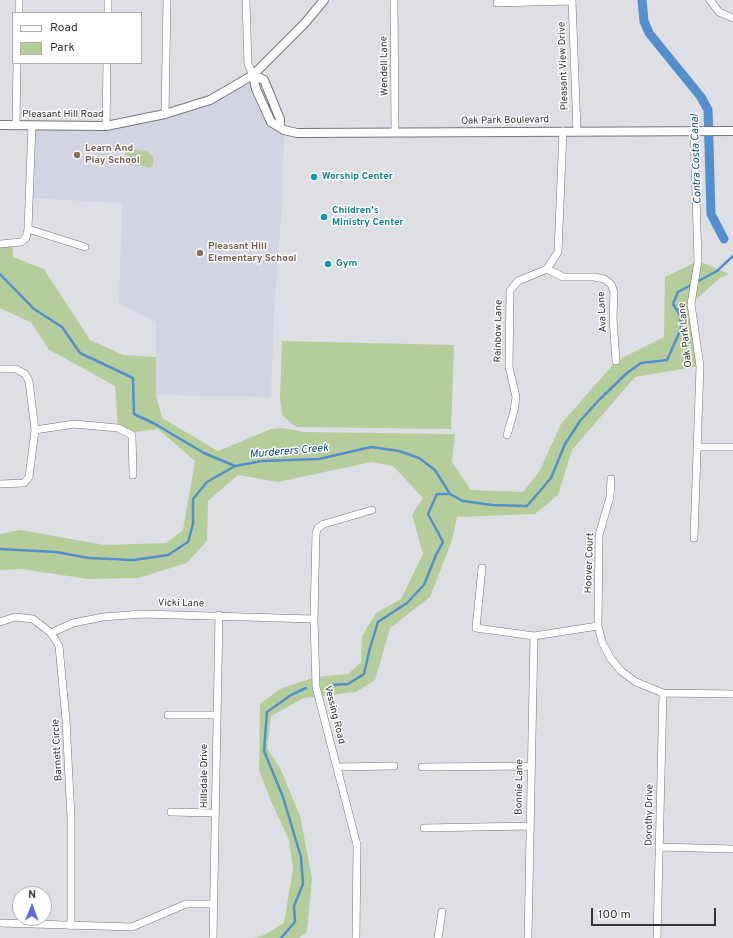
<!DOCTYPE html>
<style>
body{margin:0}
#map{position:relative;width:733px;height:938px;overflow:hidden;background:#dedfe5;font-family:Overpass,sans-serif}
canvas{display:block}
.legend{position:absolute;left:12px;top:12px;width:130px;height:52px;box-sizing:border-box;background:#fff;border:1px solid #afafaf;margin:0;padding:5px 7px;list-style:none;font-size:12px;color:#363638}
.legend li{display:flex;align-items:center;gap:8px;height:20px}
.legend b{width:20px;border:1px solid #afafaf}
.north{position:absolute;left:12px;top:886px;width:40px;height:40px;box-sizing:border-box;background:#fff;border:1px solid #afafaf;border-radius:50%;rotate:1deg;font-size:11px;font-weight:700;line-height:16px;text-align:center;color:#363638}
.north::after{content:'';display:block;margin:auto;width:14px;height:18px;background:#5c66de;clip-path:polygon(50% 0,100% 100%,50% 72%,0 100%)}
.scale{position:absolute;left:591px;top:908px;width:125px;height:18px;box-sizing:border-box;border:2px solid #363638;border-top:0;padding-left:5px;font-size:12px;line-height:14px;white-space:nowrap;color:#363638;-webkit-text-stroke:3px #fff;paint-order:stroke}
</style>
<div id="map">
<canvas width="733" height="938"></canvas>
<ul class="legend">
<li><b style="height:5px;background:#fff"></b>Road</li>
<li><b style="height:11px;background:#b4cd9a"></b>Park</li>
</ul>
<div class="north">N</div>
<div class="scale">100 m</div>
</div>
<script>
const ctx = document.querySelector('canvas').getContext('2d');
ctx.lineJoin = 'round';
function paint(path, color) {
  ctx.fillStyle = color;
  ctx.fill(path, 'evenodd');
}
function toPath(rows) {
  const path = new Path2D();
  for (const r of rows) {
    path.moveTo(r[0], r[1]);
    for (let i = 2; i < r.length; i += 2) path.lineTo(r[i], r[i + 1]);
  }
  return path;
}
function strokePath(path, color, width, dash) {
  ctx.strokeStyle = color;
  ctx.lineWidth = width;
  ctx.lineCap = dash ? 'butt' : 'round';
  ctx.setLineDash(dash || []);
  ctx.stroke(path);
}
function label(font, color, halo, rows, align = 'center') {
  ctx.font = font + ' Overpass,sans-serif';
  ctx.lineWidth = 3;
  ctx.setLineDash([]);
  ctx.textBaseline = 'middle';
  ctx.strokeStyle = halo;
  ctx.fillStyle = color;
  for (const [text, x, y, turn = 0] of rows) {
    ctx.save();
    ctx.translate(x, y);
    ctx.rotate((+turn || 0) * Math.PI / 180);
    ctx.textAlign = isNaN(turn) ? turn : align;
    if (halo) ctx.strokeText(text, 0, 0);
    ctx.fillText(text, 0, 0);
    ctx.restore();
  }
}
paint(toPath([
 [253,75,271,122,284,130,283,192,274,314,271,397,156,395,156,322,119,303,122,203,29,198,34,126,106,126,210,100]
]), '#d3d4e1');
paint(toPath([
 [128,149,146,151,153,156,153,165,150,168,143,166,127,165,127,156,124,153],
 [12,243,13,257,44,269,90,340,123,355,156,357,156,395,162,418,218,451,271,429,283,428,304,432,455,434,452,462,471,490,523,492,540,470,561,424,616,361,664,337,665,277,698,261,729,274,720,278,691,304,700,366,635,377,572,450,558,495,535,514,457,517,452,540,430,597,390,628,375,680,356,692,304,698,271,716,267,748,280,768,300,816,312,878,307,932,299,938,255,938,264,935,284,923,293,869,289,840,270,799,259,770,260,704,280,689,316,677,348,674,361,662,362,636,376,613,401,599,423,554,412,515,423,498,393,466,371,462,278,482,238,475,208,501,207,541,187,563,138,578,88,579,22,569,0,570,0,534,20,530,105,545,166,543,183,530,195,461,158,429,134,432,118,428,115,386,48,349,32,323,0,308,0,244],
 [282,341,454,345,451,429,296,427,282,415,280,398]
]), '#b4cd9a');
strokePath(toPath([
 [0,274,34,309,62,327,80,353,133,378,134,414,155,424,204,453,235,466],
 [0,549,56,552,89,558,134,560,168,555,188,542,193,524,193,499,207,482,235,466,262,461,319,459,371,447,399,451,419,458,435,470,450,494,463,501,492,505,527,506,551,478,565,444,580,421,599,400,627,373,641,363,667,360,681,329,680,315,673,304,678,292,717,271,733,256],
 [332,685,348,684,364,674,370,648,378,622,407,603,424,585,436,555,443,542,428,514,437,494,450,494],
 [281,938,295,922,294,906,303,884,301,857,283,797,264,751,267,712,291,695,306,688]
]), '#538fce', 2.5);
strokePath(toPath([
 [642,0,644,21,649,33,701,97,708,110,711,214,724,239]
]), '#538fce', 9);
const minor = toPath([
 [246,0,248,64,253,75],
 [394,0,395,132],
 [572,0,577,131],
 [710,0,719,12,733,18],
 [497,3,572,1],
 [19,13,19,0],
 [108,13,108,0],
 [165,114,167,0],
 [16,125,17,63],
 [106,126,107,63],
 [694,131,698,261,691,304,700,366,694,538],
 [28,229,32,125],
 [0,244,21,242,26,238,28,229,85,247],
 [547,269,563,277,594,277,604,279,611,284,614,292,613,318,616,361],
 [0,369,16,369,25,374,29,381,35,430,29,477,24,483,0,484],
 [35,430,74,424,118,428,132,435,133,475],
 [507,435,514,411,516,397,509,367,510,291,518,281,547,269,558,252,563,131],
 [697,447,733,447],
 [611,479,610,497,599,535,598,626,602,642,611,659,621,671,636,682,663,693,733,694],
 [482,568,476,628,534,636,598,626],
 [0,622,15,617,33,619,51,633,59,646,66,720,71,818,71,926],
 [51,633,73,623,103,617,142,614,314,619],
 [168,715,216,715],
 [337,767,394,766],
 [422,767,531,766],
 [171,812,215,813],
 [424,828,530,826],
 [659,847,733,849],
 [0,923,132,927,186,904,213,904],
 [213,938,219,615],
 [356,938,357,845,316,687,314,619,316,533,318,528,324,524,372,510],
 [438,938,442,912],
 [528,938,534,636],
 [657,938,663,693]
]);
const tertiary = toPath([
 [253,75,256,89,271,122,284,130,297,133,733,131],
 [253,75,264,80,280,119,280,126],
 [0,125,106,126,165,114,210,100,253,75,305,23,324,0]
]);
strokePath(minor, '#76767b', 8);
strokePath(tertiary, '#76767b', 10);
strokePath(minor, '#fff', 7);
strokePath(tertiary, '#fff', 8);
for (const [x, y, r, color] of [
 [77,155,4,"#8d6e63"],
 [314,177,4,"#0f9aa8"],
 [324,217,4,"#0f9aa8"],
 [200,253,4,"#8d6e63"],
 [328,264,4,"#0f9aa8"]
]) {
  const dot = new Path2D();
  dot.arc(x, y, r, 0, 2 * Math.PI);
  ctx.fillStyle = color;
  ctx.fill(dot);
  strokePath(dot, '#fff', 1.5);
}
label('10px', '#363638', '#fff', [
 ["Wendell Lane",385,66,-91],
 ["Pleasant View Drive",564,66,-92],
 ["Pleasant Hill Road",63,115],
 ["Oak Park Boulevard",505,121,-1],
 ["Ava Lane",603,312,-93],
 ["Rainbow Lane",499,331,-89],
 ["Oak Park Lane",686,335,-96],
 ["Hoover Court",590,563,-88],
 ["Vicki Lane",181,604,1],
 ["Vessing Road",334,715,76],
 ["Barnett Circle",58,750,-93],
 ["Hillsdale Drive",205,776,-90],
 ["Bonnie Lane",520,787,-89],
 ["Dorothy Drive",650,815,-89]
]);
label('bold 10px', '#785e54', '#fff', [
 ["Learn And",85,149],
 ["Play School",85,161],
 ["Pleasant Hill",208,247],
 ["Elementary School",208,259]
], 'left');
label('bold 10px', '#0d838f', '#fff', [
 ["Worship Center",322,177],
 ["Children's",332,211],
 ["Ministry Center",332,223],
 ["Gym",336,264]
], 'left');
label('italic 11px', '#064c86', '#fff', [
 ["Contra Costa Canal",697,159,-92],
 ["Murderers Creek",289,452,-5]
]);
</script>
